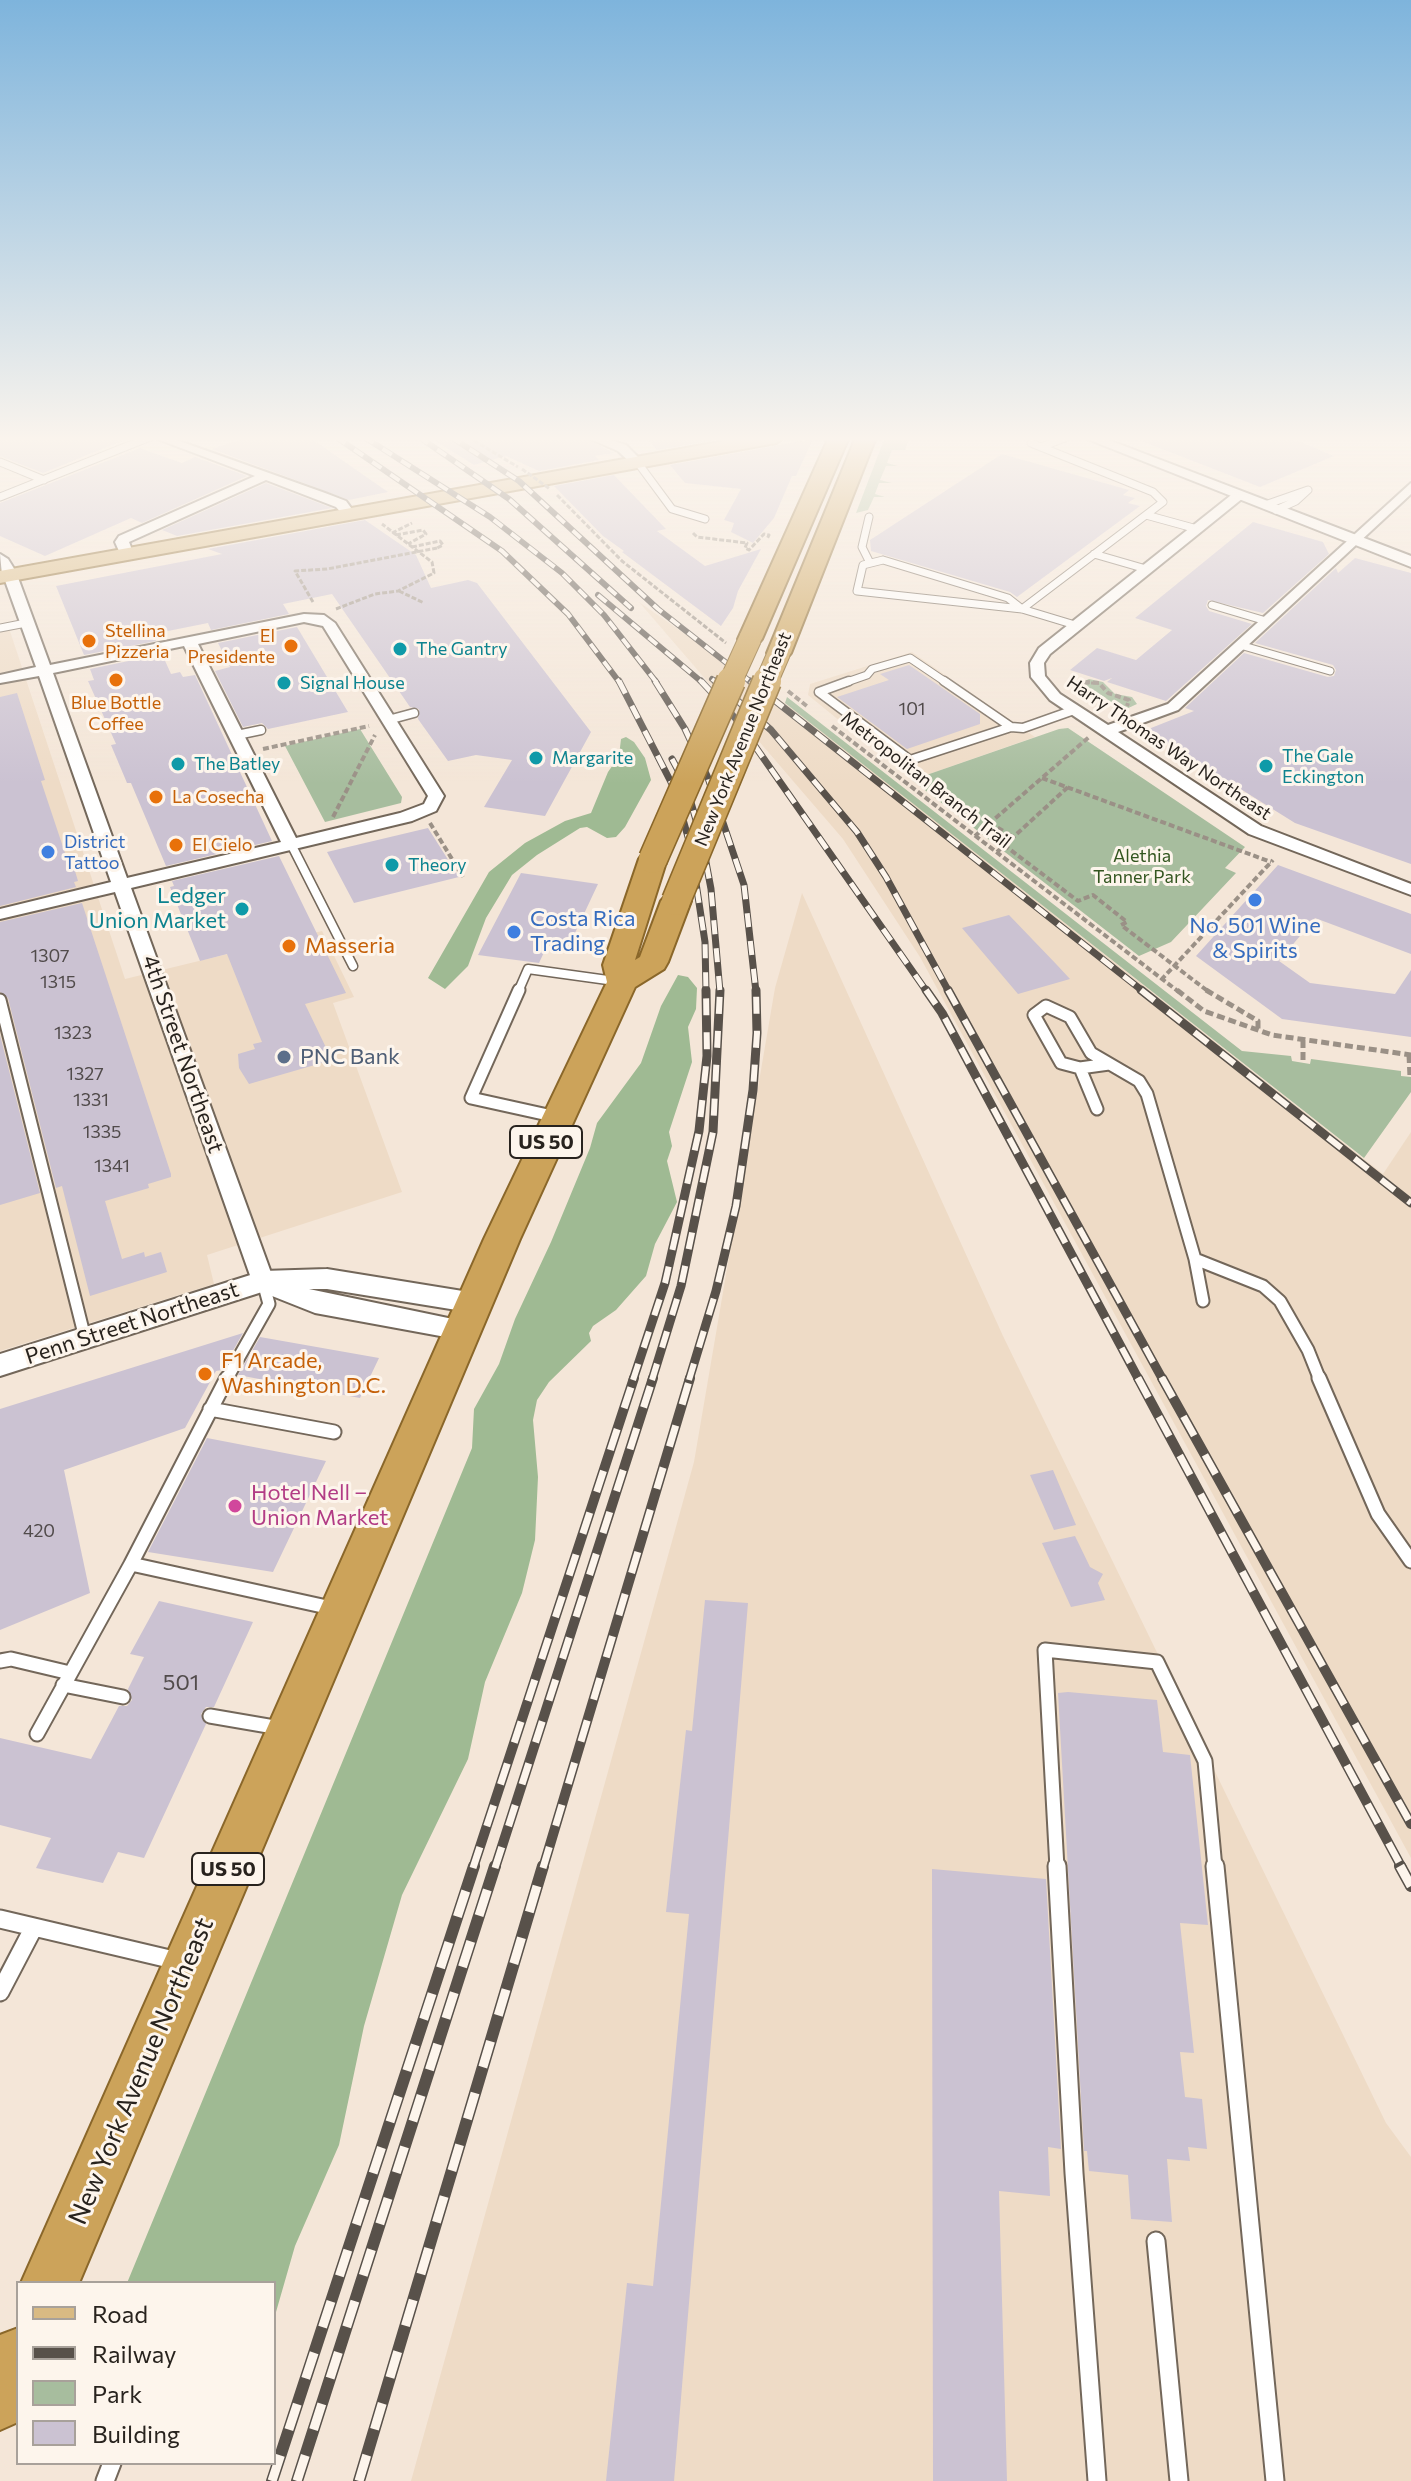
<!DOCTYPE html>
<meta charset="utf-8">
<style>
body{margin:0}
#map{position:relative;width:1411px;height:2481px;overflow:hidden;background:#f4e6d8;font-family:Commissioner,sans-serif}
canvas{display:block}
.legend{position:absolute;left:16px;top:2281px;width:260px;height:184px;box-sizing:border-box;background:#fdf5ec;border:2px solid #a8a19a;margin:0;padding:10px 14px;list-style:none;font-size:24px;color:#28231e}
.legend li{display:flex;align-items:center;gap:16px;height:40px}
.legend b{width:40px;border:2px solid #a8a19a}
</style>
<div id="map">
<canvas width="1411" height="2481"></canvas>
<ul class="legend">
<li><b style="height:10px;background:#d9ba83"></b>Road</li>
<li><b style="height:10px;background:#58514a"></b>Railway</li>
<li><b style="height:22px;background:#a7bd9e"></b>Park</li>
<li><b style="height:22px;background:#cbc2d2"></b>Building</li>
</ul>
</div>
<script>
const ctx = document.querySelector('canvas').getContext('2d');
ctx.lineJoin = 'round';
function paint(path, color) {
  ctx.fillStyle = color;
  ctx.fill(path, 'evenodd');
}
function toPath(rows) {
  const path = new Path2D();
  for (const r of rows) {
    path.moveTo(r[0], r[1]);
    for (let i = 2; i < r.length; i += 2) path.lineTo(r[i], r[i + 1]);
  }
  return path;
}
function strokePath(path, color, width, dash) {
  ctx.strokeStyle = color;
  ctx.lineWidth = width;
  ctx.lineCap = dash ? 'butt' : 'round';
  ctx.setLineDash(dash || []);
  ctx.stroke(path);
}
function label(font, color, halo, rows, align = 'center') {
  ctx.font = font + ' Commissioner,sans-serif';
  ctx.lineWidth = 6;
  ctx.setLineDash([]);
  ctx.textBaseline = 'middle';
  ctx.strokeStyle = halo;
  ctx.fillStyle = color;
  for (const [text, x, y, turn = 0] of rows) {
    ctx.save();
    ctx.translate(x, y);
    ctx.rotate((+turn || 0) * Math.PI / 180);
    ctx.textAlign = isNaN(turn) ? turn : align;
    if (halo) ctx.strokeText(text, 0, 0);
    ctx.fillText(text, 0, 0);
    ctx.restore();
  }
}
paint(toPath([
 [639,602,796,711,1383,1174,1411,1132,1411,1858,920,957,843,839],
 [7,622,125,979,322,931,354,997,333,1003,402,1192,207,1255,214,1284,0,1351,0,624],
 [912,652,1035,737,912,780,808,695,810,684],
 [802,893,1003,1336,1386,2123,1411,2157,1411,2481,411,2481,694,1462,775,988]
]), '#eedbc6');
paint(toPath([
 [885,437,910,437,905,450,892,450,887,463,898,466,886,466,880,480,892,483,879,483,875,494,885,497,874,497,868,510,856,513],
 [1089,679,1103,682,1115,694,1132,697,1137,704,1124,710,1112,706,1106,698,1080,683],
 [787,697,1242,1051,1291,1056,1292,1061,1310,1064,1311,1059,1401,1071,1401,1076,1411,1077,1411,1092,1364,1158,785,703],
 [1068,728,1245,847,1225,868,1236,873,1171,942,1139,956,912,780,1059,729],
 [360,729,402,797,401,803,325,822,285,746]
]), '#a7bd9e');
paint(toPath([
 [626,737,634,742,645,758,651,780,625,827,616,837,607,838,587,827,580,828,537,855,512,875,486,918,468,966,445,989,428,978,489,872,525,843,565,821,591,813,608,772,619,756,621,739],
 [678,975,688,977,697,988,696,1009,688,1027,692,1062,669,1132,672,1146,667,1161,677,1202,655,1244,646,1276,616,1310,593,1326,589,1333,591,1341,549,1382,537,1400,533,1420,538,1477,535,1540,522,1593,485,1682,468,1759,402,1895,364,2026,339,2145,295,2246,276,2312,274,2315,274,2283,127,2283,472,1448,474,1409,499,1364,515,1319,551,1242,590,1148,597,1123,641,1063,661,1006]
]), '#9fba93');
paint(toPath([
 [0,437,111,437,122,441,43,473,0,456],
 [247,437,309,437,388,492,349,500,212,449],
 [429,437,583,437,614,453,595,456,599,460,539,471,506,456,474,465],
 [646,437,732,437,657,450],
 [1131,437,1288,437,1334,456,1260,487],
 [813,439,796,476,792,476,774,518,753,543,731,532,734,523,724,520,741,489,685,483,670,465],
 [140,448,182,463,195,457,247,476,142,523,131,518,45,556,0,536,0,503],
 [1002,454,1129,490,1123,495,1135,498,1128,503,1140,506,1017,597,1010,592,871,551,870,540],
 [614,475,666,529,657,531,705,566,761,549,738,591,733,608,721,626,622,552,624,551,603,536,554,486],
 [266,483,332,508,177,536,162,530],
 [365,520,416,555,431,588,468,580,477,583,591,732,545,816,484,807,512,760,476,755,448,761,418,719,419,709,410,707,332,594,283,604,289,614,211,630,208,623,153,634,156,641,84,655,56,586,222,554,208,549],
 [1253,522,1323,542,1329,554,1263,613,1208,600,1206,606,1209,611,1252,624,1166,701,1107,682,1112,678,1104,681,1070,670,1097,648,1136,660,1172,630,1135,618],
 [1355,558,1411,573,1411,864,1295,823,1146,730,1194,711,1185,708,1244,653,1328,677,1334,676,1336,670,1333,665,1255,643,1336,568,1338,573],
 [297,627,348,712,268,729,262,723,243,727,215,671,230,667,218,643],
 [162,654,171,674,180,672,183,677,195,675,272,841,166,866,131,783,127,783,111,745,116,744,88,681,94,680,90,669],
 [909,665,980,714,980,724,907,749,837,697,889,680,880,674],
 [17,693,45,780,41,781,68,862,72,861,78,881,74,882,76,887,0,906,0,697],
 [428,828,459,877,354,903,327,852],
 [279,856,346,993,305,1004,332,1060,249,1084,239,1068,238,1054,255,1049,253,1044,262,1042,227,954,200,961,170,887,174,886,172,881],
 [1278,865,1411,914,1411,954,1315,918,1279,961,1310,983,1395,994,1411,970,1411,1037,1282,1019,1196,956],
 [521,873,598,884,567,950,546,948,539,963,478,955],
 [82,903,171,1174,171,1177,148,1184,149,1188,105,1201,122,1259,144,1252,145,1257,161,1252,167,1272,90,1296,62,1186,56,1188,8,998,0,992,0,922],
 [1009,915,1057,965,1070,979,1018,994,962,928],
 [0,1035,40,1193,0,1205],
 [243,1333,222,1370,216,1371,185,1428,64,1470,90,1593,0,1630,0,1409],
 [260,1337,379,1358,360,1398,238,1375],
 [207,1438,326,1461,273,1572,148,1552],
 [1053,1470,1076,1525,1054,1530,1030,1475],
 [1075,1536,1090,1567,1103,1574,1098,1583,1105,1600,1071,1607,1042,1543],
 [705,1600,748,1603,674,2481,606,2481,627,2283,653,2286,689,1914,666,1912,686,1730,692,1731],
 [159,1601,253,1622,214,1707,206,1707,201,1714,206,1724,144,1858,118,1852,103,1883,36,1868,51,1838,0,1825,0,1738,91,1759,119,1706,127,1706,132,1700,128,1689,144,1657,130,1654],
 [1068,1692,1157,1700,1163,1752,1190,1755,1208,1925,1180,1923,1194,2053,1180,2052,1185,2097,1202,2099,1207,2149,1188,2147,1190,2161,1167,2159,1172,2222,1131,2219,1128,2175,1089,2171,1087,2151,1084,2151,1058,1693],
 [932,1869,1046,1879,1061,2149,1048,2147,1050,2196,999,2191,1007,2481,933,2481]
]), '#cbc2d2');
const serviceFar4 = toPath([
 [1041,447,1067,437],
 [0,462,44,480],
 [638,463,672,509,705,519],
 [0,497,150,437],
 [1265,505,1308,490,1296,501,1276,510],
 [1146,515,1197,529],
 [869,517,862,547,869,561],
 [1094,554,1146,569],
 [883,560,1008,598,1022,609,857,591,863,565,883,560],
 [1212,605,1266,621],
 [1022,609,1075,625],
 [1022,609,1163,502,1153,492,1031,443],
 [0,628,26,623],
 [1240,645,1330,671],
 [844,683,867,675,872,669,910,658,947,683]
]);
const serviceFar3 = toPath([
 [849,681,819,692,910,760,1011,727],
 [944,681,1011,727],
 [388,720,414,713],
 [1011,727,1023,728,1074,710],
 [237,735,261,730],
 [291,844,353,966],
 [518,992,528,969,622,982]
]);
const serviceFar2 = toPath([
 [519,990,471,1098,557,1117],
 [0,1000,85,1338],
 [1109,1064,1080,1068,1061,1063,1034,1015,1046,1006,1070,1017,1091,1053,1139,1081,1147,1094,1195,1259,1203,1301],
 [1080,1068,1097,1109],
 [1195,1259,1263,1286,1280,1301,1308,1350,1320,1380],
 [226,1380,269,1304,263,1282]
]);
const serviceFar1 = toPath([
 [227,1378,131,1564,336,1609],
 [1319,1378,1378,1514,1411,1561],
 [210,1409,334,1432],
 [0,1661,11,1659,70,1673],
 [63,1685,123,1697],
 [210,1716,280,1728],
 [37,1734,131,1564],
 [1057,1868,1045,1650,1157,1662,1205,1761,1215,1868]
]);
const service = toPath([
 [1057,1866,1074,2173,1097,2481],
 [1215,1866,1275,2481],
 [0,1919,178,1961],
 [0,1992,34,1927],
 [1156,2241,1179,2481],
 [105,2481,112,2463]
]);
const minor = toPath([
 [152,437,168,437,325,493,346,501,354,512,343,515,336,507,266,480,129,542,134,555,122,558,115,542,119,536,255,476,152,437],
 [586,437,602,437,626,445,644,463,634,466,618,451,586,437],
 [1411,483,1411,494,1178,710,1118,732,1261,826,1411,884,1411,895,1249,834,1050,700,1031,677,1030,663,1039,648,1235,492,1243,492,1243,498,1050,654,1044,663,1045,676,1060,694,1108,725,1168,704,1411,483],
 [10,571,17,575,50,665,304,614,324,615,335,623,444,796,436,811,412,821,131,888,274,1281,271,1287,263,1289,255,1287,252,1281,115,892,0,919,0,909,111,882,39,676,0,683,0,675,36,667,3,575,10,571],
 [304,622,323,626,428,796,424,804,400,813,296,838,198,644,304,622],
 [184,646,281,842,127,878,53,673,184,646]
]);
const tertiary = toPath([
 [1082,437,1101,437,1411,556,1411,567,1082,437],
 [0,554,8,559,18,575,16,578,4,578,2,575,0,554],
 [327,1269,475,1293,485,1296,488,1303,485,1310,475,1313,327,1289,309,1289,472,1323,476,1330,472,1337,462,1340,315,1313,262,1292,0,1376,0,1354,263,1271,327,1269]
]);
const primary = toPath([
 [747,437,785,437,776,443,0,583,0,571,747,437]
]);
const trunk = toPath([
 [829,437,849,437,762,639,758,644,750,646,742,644,738,639,829,437],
 [856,437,876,437,791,653,787,658,779,660,771,658,767,653,856,437],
 [653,851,663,853,667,859,635,960,640,957,661,901,666,895,676,892,686,895,691,901,668,962,664,969,635,987,520,1239,79,2283,21,2283,484,1239,607,982,603,965,639,859,643,853,653,851],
 [18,2328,18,2422,0,2430,0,2335,18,2328]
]);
strokePath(serviceFar4, '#73675a', 9);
strokePath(serviceFar3, '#73675a', 11);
strokePath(serviceFar2, '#73675a', 15);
strokePath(serviceFar1, '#73675a', 17);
strokePath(service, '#73675a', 21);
strokePath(minor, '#73675a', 4);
strokePath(tertiary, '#73675a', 4);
strokePath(primary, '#8a672a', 4);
strokePath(trunk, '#8a672a', 4);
strokePath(toPath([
 [468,437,518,467],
 [557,495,622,561,726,643],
 [392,533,412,523],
 [693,533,697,537,747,543,745,548,749,550,764,534,769,535,767,539],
 [396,535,423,530,426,534,408,544],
 [412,547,440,541,443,545,435,549],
 [399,591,424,603],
 [313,602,295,571,327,569,437,548],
 [336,609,375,594,398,591,434,573,432,562,382,524],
 [1084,683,1099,683]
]), '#9a9086', 3, [5, 2]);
strokePath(toPath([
 [1076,687,1087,682,1099,683,1108,693,1129,700,1127,706],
 [788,691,808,707],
 [832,726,1179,992],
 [263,749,369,726],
 [1042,778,1271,862],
 [333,817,375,735],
 [430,823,463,877],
 [990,823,1013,837],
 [975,836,1089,737],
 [1004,845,1078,901,1093,895,1127,922,1121,925,1209,992],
 [997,852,1068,787],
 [1161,980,1273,860]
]), '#9a9086', 4, [6, 3]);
strokePath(toPath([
 [1177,990,1204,1011,1272,1035,1411,1055],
 [1206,990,1258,1021,1258,1032],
 [1303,1040,1303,1063],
 [1409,1055,1410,1077]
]), '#9a9086', 5, [8, 4]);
strokePath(serviceFar4, '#fff', 7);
strokePath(serviceFar3, '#fff', 8);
strokePath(serviceFar2, '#fff', 11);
strokePath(serviceFar1, '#fff', 13);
strokePath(service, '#fff', 17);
paint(minor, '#fff');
paint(tertiary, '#fff');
paint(primary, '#d9ba83');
paint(trunk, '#cca35a');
const railFar4 = toPath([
 [336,437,502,551,568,614,620,683],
 [364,437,490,517,562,573,604,615,657,683],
 [419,437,509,499,631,608],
 [451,437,519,481,658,609,752,683],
 [598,595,703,683],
 [712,679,717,683]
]);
const railFar3 = toPath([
 [619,681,674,788,690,844,705,942,706,992],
 [655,681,685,729,708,778,744,885,756,992],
 [701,681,736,719,927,992],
 [715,681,771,730,857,832,886,877,949,992],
 [750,681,1144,992],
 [672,759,686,785,702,841,711,889,720,992]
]);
const railFar2 = toPath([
 [926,990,942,1013,1139,1380],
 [948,990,1163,1380],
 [1141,990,1411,1203],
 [633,1380,665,1283,699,1131,707,1056,706,990],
 [652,1380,681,1286,713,1132,720,990],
 [689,1380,716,1291,736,1206,753,1090,757,1033,756,990]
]);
const railFar1 = toPath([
 [1138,1378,1402,1868],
 [1162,1378,1411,1824],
 [473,1868,634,1378],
 [495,1868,653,1378],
 [543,1868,690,1378]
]);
const rail = toPath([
 [1400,1866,1411,1886],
 [272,2481,474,1866],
 [297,2481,495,1866],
 [359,2481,543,1866]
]);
strokePath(railFar4, '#58514a', 6);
strokePath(railFar3, '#58514a', 7);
strokePath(railFar2, '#58514a', 9);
strokePath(railFar1, '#58514a', 10);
strokePath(rail, '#58514a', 12);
strokePath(railFar4, '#fdf5ec', 4, [11]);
strokePath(railFar3, '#fdf5ec', 5, [14]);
strokePath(railFar2, '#fdf5ec', 6, [17]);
strokePath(railFar1, '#fdf5ec', 7, [22]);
strokePath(rail, '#fdf5ec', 9, [27]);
const trunkBridgeFar1 = toPath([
 [730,683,750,639],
 [766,683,779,653]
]);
const trunkBridge = toPath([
 [653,859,731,681],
 [676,901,767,681]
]);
strokePath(trunkBridgeFar1, '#8a672a', 24, []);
strokePath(trunkBridge, '#8a672a', 31, []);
strokePath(toPath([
 [522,469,550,489]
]), '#9a9086', 3, [5, 2]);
strokePath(trunkBridgeFar1, '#cca35a', 22);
strokePath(trunkBridge, '#cca35a', 28);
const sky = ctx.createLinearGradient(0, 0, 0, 784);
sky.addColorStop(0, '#7eb4dc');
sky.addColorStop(0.56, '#faf4ed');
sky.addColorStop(1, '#faf4ed00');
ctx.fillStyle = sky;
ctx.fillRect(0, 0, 1411, 784);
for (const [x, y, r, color] of [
 [89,641,8,"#e8710a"],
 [291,646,8,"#e8710a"],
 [400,649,8,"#0f9aa8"],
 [116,680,8,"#e8710a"],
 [284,683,8,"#0f9aa8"],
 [536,758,8,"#0f9aa8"],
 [178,764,8,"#0f9aa8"],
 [1266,766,8,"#0f9aa8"],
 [156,797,8,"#e8710a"],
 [176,845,8,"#e8710a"],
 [48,852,8,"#3f7fe0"],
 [392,865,8,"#0f9aa8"],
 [1255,900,8,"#3f7fe0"],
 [242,909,8,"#0f9aa8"],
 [514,932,8,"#3f7fe0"],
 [289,946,8,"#e8710a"],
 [284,1057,8,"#5c6f8a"],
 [205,1374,8,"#e8710a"],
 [235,1506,8,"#d1479c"]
]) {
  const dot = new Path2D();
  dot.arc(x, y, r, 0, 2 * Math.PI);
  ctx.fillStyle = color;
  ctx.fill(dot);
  strokePath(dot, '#fdf5ec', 3);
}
label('18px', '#c56008', '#fdf5ec', [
 ["Stellina",105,631],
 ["Pizzeria",105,652],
 ["El",275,636,"right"],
 ["Presidente",275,657,"right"],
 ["Blue Bottle",116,703,"center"],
 ["Coffee",116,724,"center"],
 ["La Cosecha",172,797],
 ["El Cielo",192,845]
], 'left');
label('18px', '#0d838f', '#fdf5ec', [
 ["The Gantry",416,649],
 ["Signal House",300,683],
 ["The Gale",1282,756],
 ["Eckington",1282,777],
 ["Margarite",552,758],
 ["The Batley",194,764],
 ["Theory",408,865]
], 'left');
label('18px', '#514b4b', null, [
 ["101",912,709],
 ["1307",50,956],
 ["1315",58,982],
 ["1323",73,1033],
 ["1327",85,1074],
 ["1331",91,1100],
 ["1335",102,1132],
 ["1341",112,1166],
 ["420",39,1531]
]);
label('18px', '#28231e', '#fdf5ec', [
 ["New York Avenue Northeast",743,739,-68],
 ["Harry Thomas Way Northeast",1169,748,34],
 ["Metropolitan Branch Trail",926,780,38]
]);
label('18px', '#366cbe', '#fdf5ec', [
 ["District",64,842],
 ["Tattoo",64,863]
], 'left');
label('18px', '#335620', '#fdf5ec', [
 ["Alethia",1142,856],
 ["Tanner Park",1142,877]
]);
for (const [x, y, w] of [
 [546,1142,72],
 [228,1869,72]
]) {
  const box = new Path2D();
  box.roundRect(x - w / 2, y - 16, w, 32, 6);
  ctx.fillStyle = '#fdf5ec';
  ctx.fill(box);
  strokePath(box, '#28231e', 2);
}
label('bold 20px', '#28231e', null, [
 ["US 50",546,1142],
 ["US 50",228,1869]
]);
label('22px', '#0d838f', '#fdf5ec', [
 ["Ledger",226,896],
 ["Union Market",226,921]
], 'right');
label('22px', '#366cbe', '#fdf5ec', [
 ["Costa Rica",530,919],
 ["Trading",530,944],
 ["No. 501 Wine",1255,926,"center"],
 ["& Spirits",1255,951,"center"]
], 'left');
label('22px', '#c56008', '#fdf5ec', [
 ["Masseria",305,946],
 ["F1 Arcade,",221,1361],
 ["Washington D.C.",221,1386]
], 'left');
label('22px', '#28231e', '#fdf5ec', [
 ["4th Street Northeast",183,1054,71],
 ["Penn Street Northeast",132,1323,-18]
]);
label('22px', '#4e5e75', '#fdf5ec', [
 ["PNC Bank",300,1057]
], 'left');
label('22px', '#b23c85', '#fdf5ec', [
 ["Hotel Nell –",251,1493],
 ["Union Market",251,1518]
], 'left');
label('22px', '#514b4b', null, [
 ["501",181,1683]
]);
label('26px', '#28231e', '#fdf5ec', [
 ["New York Avenue Northeast",141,2071,-67]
]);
</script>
